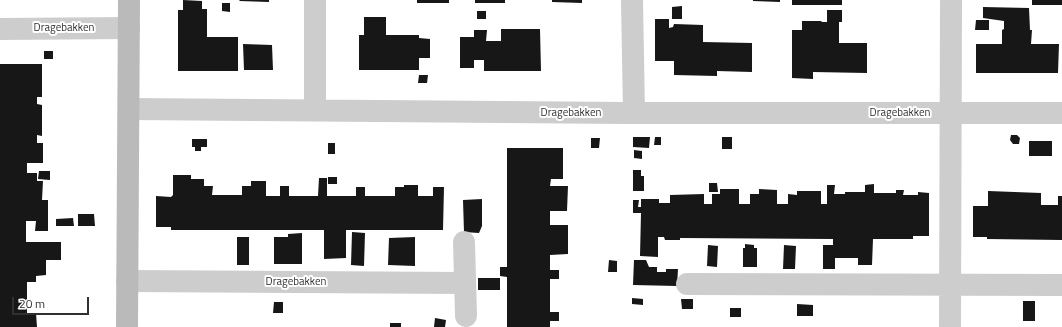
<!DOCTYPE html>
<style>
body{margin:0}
#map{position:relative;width:1062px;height:327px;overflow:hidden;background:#fff;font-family:"Titillium Web",sans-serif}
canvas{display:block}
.scale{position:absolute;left:12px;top:297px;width:77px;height:18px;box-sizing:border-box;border:2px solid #303030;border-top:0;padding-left:5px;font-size:12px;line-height:14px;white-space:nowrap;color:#303030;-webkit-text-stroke:3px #fff;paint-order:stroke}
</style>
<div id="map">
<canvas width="1062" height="327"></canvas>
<div class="scale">20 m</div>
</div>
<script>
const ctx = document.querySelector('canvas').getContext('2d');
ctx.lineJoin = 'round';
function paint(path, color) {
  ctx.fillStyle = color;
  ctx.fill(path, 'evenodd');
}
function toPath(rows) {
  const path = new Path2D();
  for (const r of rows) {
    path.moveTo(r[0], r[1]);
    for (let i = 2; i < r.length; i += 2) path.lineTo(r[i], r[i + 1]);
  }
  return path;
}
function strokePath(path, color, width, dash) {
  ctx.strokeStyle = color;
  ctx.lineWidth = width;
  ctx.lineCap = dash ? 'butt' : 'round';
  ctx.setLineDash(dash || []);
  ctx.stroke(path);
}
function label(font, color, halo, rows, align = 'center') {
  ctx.font = font + ' "Titillium Web",sans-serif';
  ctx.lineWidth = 4;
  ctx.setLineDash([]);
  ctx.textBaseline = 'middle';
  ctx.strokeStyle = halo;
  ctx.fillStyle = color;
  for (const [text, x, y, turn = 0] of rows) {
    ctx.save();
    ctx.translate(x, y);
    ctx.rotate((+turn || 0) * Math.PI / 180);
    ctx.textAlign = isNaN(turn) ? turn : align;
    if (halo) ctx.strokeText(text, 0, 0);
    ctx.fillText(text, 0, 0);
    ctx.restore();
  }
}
paint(toPath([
 [183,0,202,1,202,9,207,9,207,37,238,37,238,71,178,71,178,10,183,10],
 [240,0,269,0,269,2,239,1],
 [417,0,449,0,449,3,417,3],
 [475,0,505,0,505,3,475,3],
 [552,0,582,0,582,3,552,2],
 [753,0,780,0,780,2,753,1],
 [792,0,842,0,842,5,792,5],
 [1032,0,1062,0,1062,5,1032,5],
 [222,3,230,3,230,12,222,11],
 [682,6,682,19,672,19,672,7],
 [983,7,1029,8,1030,30,1032,30,1031,44,1059,44,1058,73,976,73,976,44,1002,44,1002,30,1004,29,1004,21,983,18],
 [827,10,842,10,842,22,839,22,839,43,867,43,867,73,813,72,813,79,792,78,792,30,802,30,802,21,821,21,822,22,827,22],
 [477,11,486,11,486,19,477,19],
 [364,17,386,17,386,35,419,35,419,38,430,39,430,58,419,58,419,70,359,70,359,35,364,35],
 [655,19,669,19,669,28,673,27,674,24,703,25,703,42,752,43,752,72,717,71,717,76,674,75,674,61,655,61],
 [976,20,989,20,989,30,975,30],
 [501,29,540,29,541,71,484,71,484,60,474,60,474,68,460,68,460,37,474,37,474,30,487,30,486,41,501,41],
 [243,44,272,45,273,70,244,70],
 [44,51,53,51,53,59,44,59],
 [0,64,42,64,42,97,37,97,37,104,42,105,42,136,37,135,37,143,43,143,43,163,27,163,27,173,37,173,37,181,43,181,42,200,48,200,48,231,35,231,36,221,26,221,26,242,61,242,61,260,46,260,46,275,36,276,36,282,27,282,27,313,36,313,37,327,0,327],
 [419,75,428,75,427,83,418,83],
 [1011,135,1017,135,1020,138,1019,144,1013,144,1010,140],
 [633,137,650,137,649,148,633,147],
 [655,137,661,137,661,145,654,145],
 [722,137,732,137,732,149,722,149],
 [591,138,600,138,599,148,591,148],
 [192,139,207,139,207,147,201,147,201,151,195,151,195,147,192,147],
 [1029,141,1052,141,1052,156,1029,156],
 [328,143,335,143,335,154,328,154],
 [507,148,563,148,563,179,551,179,550,186,568,186,567,211,550,211,550,225,568,225,568,254,550,255,550,270,559,270,559,279,550,279,550,312,559,312,559,321,550,321,550,327,507,327,507,277,500,276,500,267,507,267],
 [634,150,642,151,642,159,634,158],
 [633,170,641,170,641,176,644,176,644,191,633,191],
 [39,171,50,171,50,180,38,179],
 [173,175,191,175,191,179,204,179,204,186,213,186,212,195,242,195,242,186,251,186,251,181,266,181,266,196,280,196,280,186,289,186,289,196,318,196,319,178,327,178,327,196,356,196,356,187,365,187,365,196,395,196,395,187,404,187,404,185,418,185,418,196,433,196,433,187,444,187,443,230,346,230,346,258,324,259,324,230,171,230,171,227,156,227,156,196,171,197,173,195],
 [328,177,337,177,337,184,328,184],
 [709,183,717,183,718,192,709,192],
 [874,184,874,193,896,193,896,190,904,190,903,195,918,195,918,192,929,193,929,236,913,236,913,239,873,239,872,265,858,265,858,258,835,258,835,269,823,269,823,245,833,245,833,239,680,238,680,240,665,240,664,237,658,237,658,257,640,256,641,213,633,213,633,200,639,200,638,207,641,207,641,199,659,199,659,203,670,203,670,195,704,194,704,204,712,204,712,194,720,194,720,189,739,189,739,204,750,204,750,194,759,194,759,189,777,190,777,204,788,204,788,194,797,195,797,191,821,191,821,204,827,204,827,185,835,185,834,194,845,194,845,192,865,192,865,185],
 [988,191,1041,193,1041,205,1058,205,1058,196,1062,196,1062,240,987,239,987,237,973,237,973,206,988,206],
 [482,199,482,226,479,233,464,232,463,200],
 [78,214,94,214,95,226,78,226],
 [73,218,74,226,56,226,56,219],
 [352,232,365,233,364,266,351,265],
 [302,233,302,264,274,264,274,237,288,237,288,234],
 [237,237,249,237,249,265,237,265],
 [415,237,415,266,388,265,389,238],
 [745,244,754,245,754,248,757,248,757,267,743,267,743,248,745,248],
 [708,245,718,246,717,267,707,266],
 [784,245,796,246,795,269,783,269],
 [609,260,617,261,617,272,608,272],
 [634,260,646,260,649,267,657,267,657,272,666,272,666,269,678,269,677,286,633,285],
 [478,278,500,278,500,290,478,290],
 [632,298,643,299,643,305,632,304],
 [681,299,693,299,693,309,682,309],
 [1023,301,1035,301,1035,321,1023,321],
 [274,302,283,302,283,313,273,313],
 [797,304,813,305,813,316,797,316],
 [730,308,741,308,741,317,730,317],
 [435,318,446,320,445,327,434,327],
 [390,323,401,323,401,327,390,327]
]), '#171717');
strokePath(toPath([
 [315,0,315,110],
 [632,0,634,112],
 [0,29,129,28],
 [129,109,627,113,1062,113],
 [464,242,466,316],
 [127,281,465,283],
 [687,284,1062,285],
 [950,327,951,0]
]), '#cdcdcd', 22);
strokePath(toPath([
 [127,327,129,0]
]), '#bababa', 22);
label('11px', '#303030', '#fff', [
 ["Dragebakken",64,28],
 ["Dragebakken",571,113],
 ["Dragebakken",900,113],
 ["Dragebakken",296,282]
]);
</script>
